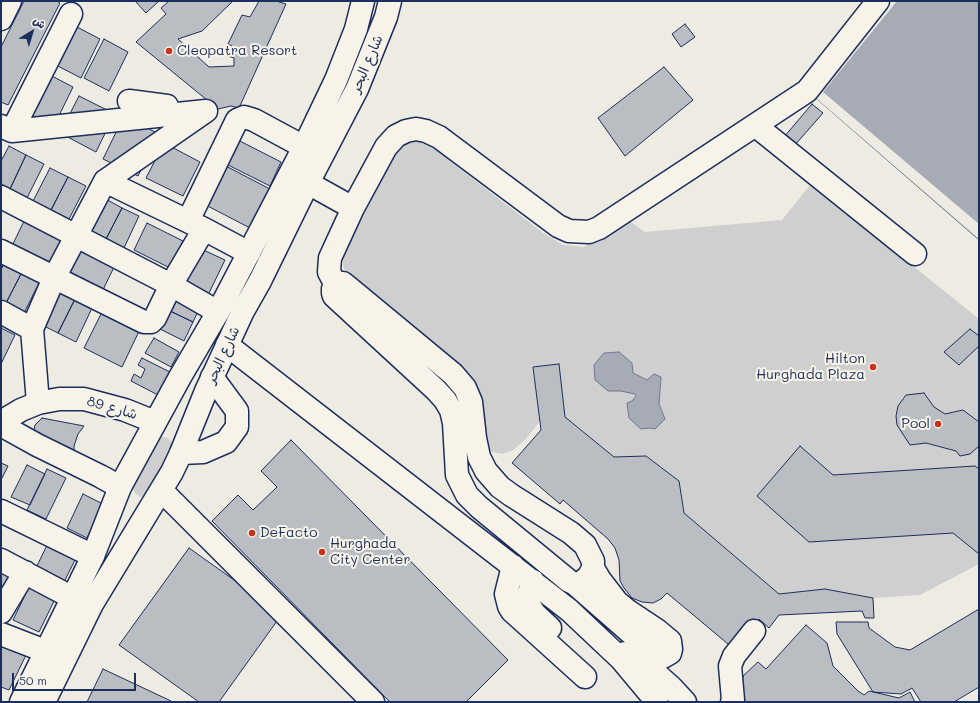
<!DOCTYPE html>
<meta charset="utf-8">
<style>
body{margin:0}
#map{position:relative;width:980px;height:703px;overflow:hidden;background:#eeebe2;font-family:Mali,"Playpen Sans Arabic",sans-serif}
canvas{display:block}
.frame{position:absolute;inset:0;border:2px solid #1b2f5e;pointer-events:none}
.north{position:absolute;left:12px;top:12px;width:40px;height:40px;-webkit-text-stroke:3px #f7f3e8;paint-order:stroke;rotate:38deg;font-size:11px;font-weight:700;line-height:16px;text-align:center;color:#1b2f5e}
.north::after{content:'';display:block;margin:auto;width:14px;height:18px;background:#1b2f5e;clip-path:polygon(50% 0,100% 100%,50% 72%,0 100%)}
.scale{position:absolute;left:12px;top:673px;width:124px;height:18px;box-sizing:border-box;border:2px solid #1b2f5e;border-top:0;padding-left:5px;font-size:12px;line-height:14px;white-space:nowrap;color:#1b2f5e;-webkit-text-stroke:3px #f7f3e8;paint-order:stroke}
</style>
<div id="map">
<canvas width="980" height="703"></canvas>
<div class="frame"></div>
<div class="north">ش</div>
<div class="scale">50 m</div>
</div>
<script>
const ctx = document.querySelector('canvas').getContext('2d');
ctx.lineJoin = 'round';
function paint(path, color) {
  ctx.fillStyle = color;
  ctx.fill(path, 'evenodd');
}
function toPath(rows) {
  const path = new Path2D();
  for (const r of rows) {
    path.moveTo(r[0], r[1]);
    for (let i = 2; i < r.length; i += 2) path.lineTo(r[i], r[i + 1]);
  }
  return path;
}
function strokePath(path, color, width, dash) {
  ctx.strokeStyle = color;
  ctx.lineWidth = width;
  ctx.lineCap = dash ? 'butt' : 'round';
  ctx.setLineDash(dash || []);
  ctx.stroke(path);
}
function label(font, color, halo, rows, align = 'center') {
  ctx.font = font + ' Mali,"Playpen Sans Arabic",sans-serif';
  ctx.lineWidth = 4;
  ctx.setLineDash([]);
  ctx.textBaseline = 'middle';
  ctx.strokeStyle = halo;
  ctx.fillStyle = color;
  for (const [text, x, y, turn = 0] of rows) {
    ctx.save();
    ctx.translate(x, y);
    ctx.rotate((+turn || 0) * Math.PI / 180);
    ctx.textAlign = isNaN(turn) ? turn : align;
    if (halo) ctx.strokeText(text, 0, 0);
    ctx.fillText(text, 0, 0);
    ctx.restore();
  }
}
paint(toPath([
 [413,141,428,144,543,233,563,245,584,247,603,236,628,220,645,232,782,220,811,184,979,319,979,564,920,595,873,598,825,589,779,594,684,513,679,481,646,456,614,457,565,417,559,364,533,367,540,421,526,439,513,450,502,454,492,452,484,446,477,390,346,277,343,264,344,254,395,154,404,144],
 [165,437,171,441,175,447,147,496,140,497,134,492,132,484,158,438]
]), '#cfcfcf');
const water = toPath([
 [885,1,979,1,979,240,810,93,885,1],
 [619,352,632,363,633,373,647,380,654,374,661,377,659,404,665,419,655,429,650,428,641,429,629,418,627,403,632,401,636,396,635,394,621,391,608,391,595,380,594,365,604,353,619,352]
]);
paint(water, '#a6abb5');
strokePath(water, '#6e7992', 1);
paint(toPath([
 [885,1,897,1,823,92,979,224,979,239,810,93]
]), '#eeebe2');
const building = toPath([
 [24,1,57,1,60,3,8,105,1,102,1,47,24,1],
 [135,1,159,1,146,13,135,1],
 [169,1,233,1,202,31,178,39,209,67,234,66,234,58,228,56,232,46,228,44,242,15,250,17,259,1,276,1,286,4,239,108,231,106,218,109,136,42,166,14,161,8,169,1],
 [685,24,695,37,681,47,672,34,685,24],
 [75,26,100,39,81,78,56,65,75,26],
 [104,39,128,52,109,91,84,78,104,39],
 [664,67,693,100,625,156,598,118,664,67],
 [48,74,73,87,52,130,27,117,48,74],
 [79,96,109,111,111,121,96,152,60,133,79,96],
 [812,104,823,113,794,146,784,137,812,104],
 [124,116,159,134,138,176,103,159,124,116],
 [232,137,281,162,270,186,220,161,232,137],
 [164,143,200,162,183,196,146,178,164,143],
 [9,146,26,155,10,189,1,184,1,161,9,146],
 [26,155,44,164,27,198,10,189,26,155],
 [220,163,270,189,250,228,200,202,220,163],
 [50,168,68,177,51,210,33,201,50,168],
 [68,177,86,186,69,219,51,210,68,177],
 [104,198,122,208,105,241,87,232,104,198],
 [122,208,139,216,123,250,105,241,122,208],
 [25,219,63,238,48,269,10,250,25,219],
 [147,223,183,241,170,268,134,250,147,223],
 [81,245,116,263,100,296,64,278,81,245],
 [199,248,225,260,208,295,183,282,199,248],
 [4,263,22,272,5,305,1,303,1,270,4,263],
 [22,272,40,281,23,315,5,305,22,272],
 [57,290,75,299,58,333,40,324,57,290],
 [176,292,201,305,193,322,168,310,176,292],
 [75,299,92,308,76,342,58,333,75,299],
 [104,308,141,327,122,367,84,348,104,308],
 [168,310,193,322,184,341,158,328,168,310],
 [1,328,15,335,1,364,1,328],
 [970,329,979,336,979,346,959,365,944,352,970,329],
 [154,338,179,352,171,367,145,353,154,338],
 [142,358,170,372,158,395,131,381,134,374,141,378,145,369,138,365,142,358],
 [559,364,565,417,614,457,646,456,679,481,684,513,779,594,825,589,873,598,874,618,865,618,862,611,779,615,769,628,759,619,734,649,667,593,661,599,653,603,642,602,632,598,624,588,620,581,619,560,615,548,608,539,563,500,560,504,512,463,541,430,533,367,559,364],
 [924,393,934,407,945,414,963,410,979,422,979,446,970,454,960,456,956,451,926,443,910,445,897,425,896,416,898,406,906,395,924,393],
 [42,418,84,426,78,434,74,446,74,456,37,437,34,430,35,425,42,418],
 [291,440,508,660,466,702,390,702,212,521,238,495,253,510,277,487,261,471,291,440],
 [800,446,833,475,975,466,979,469,979,554,953,533,809,542,757,496,800,446],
 [1,463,8,466,1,480,1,463],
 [27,465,45,474,30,505,11,497,27,465],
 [47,469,66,478,46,519,27,510,47,469],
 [83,494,103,504,87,538,67,528,83,494],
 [51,537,79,552,63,584,35,570,51,537],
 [189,548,282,614,219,702,199,702,119,645,189,548],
 [1,570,15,577,1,607,1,570],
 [29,587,55,599,39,632,13,620,29,587],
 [979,609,979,687,954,702,921,702,912,688,901,694,873,692,837,634,836,622,868,622,869,628,895,647,910,650,979,609],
 [806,625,827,643,833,666,858,691,864,695,869,691,899,698,910,692,915,702,742,702,743,676,758,662,766,669,806,625],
 [1,647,28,651,9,690,1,687,1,647],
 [103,669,171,701,171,702,87,702,103,669]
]);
paint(building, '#babdc2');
strokePath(building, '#1b2f5e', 1);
const minor = toPath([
 [1,19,10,1],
 [129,101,167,106],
 [1,126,12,131,206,111,105,181,204,229,249,253],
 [756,126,915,254],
 [12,131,71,14],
 [308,183,353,208],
 [1,197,171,285,218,312],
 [188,221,237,120,244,117,254,120,304,147],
 [1,251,144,322,151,322,155,318,171,285,204,229],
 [339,283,343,283,348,287,453,374,465,388,471,402,475,438,479,457,486,471,500,487,511,495,571,533,585,545,593,561,593,568,589,576,582,582,575,584,569,581,479,507,467,495,457,475,454,423,451,410,445,400,436,390,334,296,333,293,333,289,339,283],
 [336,285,329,272,330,258,353,208,386,147,396,136,406,131,416,129,426,131,439,137,558,226,569,231,589,232,599,228,807,91,878,1],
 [1,312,32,329],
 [227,345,569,610,621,659,657,702],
 [38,403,32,329,54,278,105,181],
 [1,422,21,410,38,403,59,399,84,399,125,410,155,422],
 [1,425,37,445,100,476,120,487],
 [181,453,203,452,226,442,237,427,237,411,212,377],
 [162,491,373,702],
 [1,511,93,556],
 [1,560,73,598],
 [513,566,506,594,509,606,512,611,585,677],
 [533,581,528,596,529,605,535,614,550,628],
 [575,584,655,654,663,657,670,653,671,649,670,641,658,631,628,611,617,602,600,580,593,568],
 [1,612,25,572],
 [1,634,45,651],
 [625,653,653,671,671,687,685,702],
 [732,702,733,700,730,666,734,656,754,631]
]);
const major = toPath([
 [21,702,93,556,120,487,180,377,218,312,304,147,336,80,356,29,363,1],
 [44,702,92,604,172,472,181,453,206,391,243,311,260,281,308,183,357,89,386,17,390,1]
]);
strokePath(minor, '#1b2f5e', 25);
strokePath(major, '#1b2f5e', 25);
strokePath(minor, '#f7f3e8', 22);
strokePath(major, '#f7f3e8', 22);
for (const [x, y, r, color] of [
 [169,51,4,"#c8321e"],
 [873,367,4,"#c8321e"],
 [938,424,4,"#c8321e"],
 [252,533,4,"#c8321e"],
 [322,552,4,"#c8321e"]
]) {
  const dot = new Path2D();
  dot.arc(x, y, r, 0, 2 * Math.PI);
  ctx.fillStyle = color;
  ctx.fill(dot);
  strokePath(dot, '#f7f3e8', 1.5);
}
label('14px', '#1b2f5e', '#f7f3e8', [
 ["Cleopatra Resort",177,51],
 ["Hilton",865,359,"right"],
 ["Hurghada Plaza",865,375,"right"],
 ["Pool",930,424,"right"],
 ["DeFacto",260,533],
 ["Hurghada",330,544],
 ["City Center",330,560]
], 'left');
label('14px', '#1b2f5e', '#f7f3e8', [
 ["شارع البحر",367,64,-67],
 ["شارع البحر",223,355,-65],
 ["شارع 89",112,408,16]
]);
</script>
